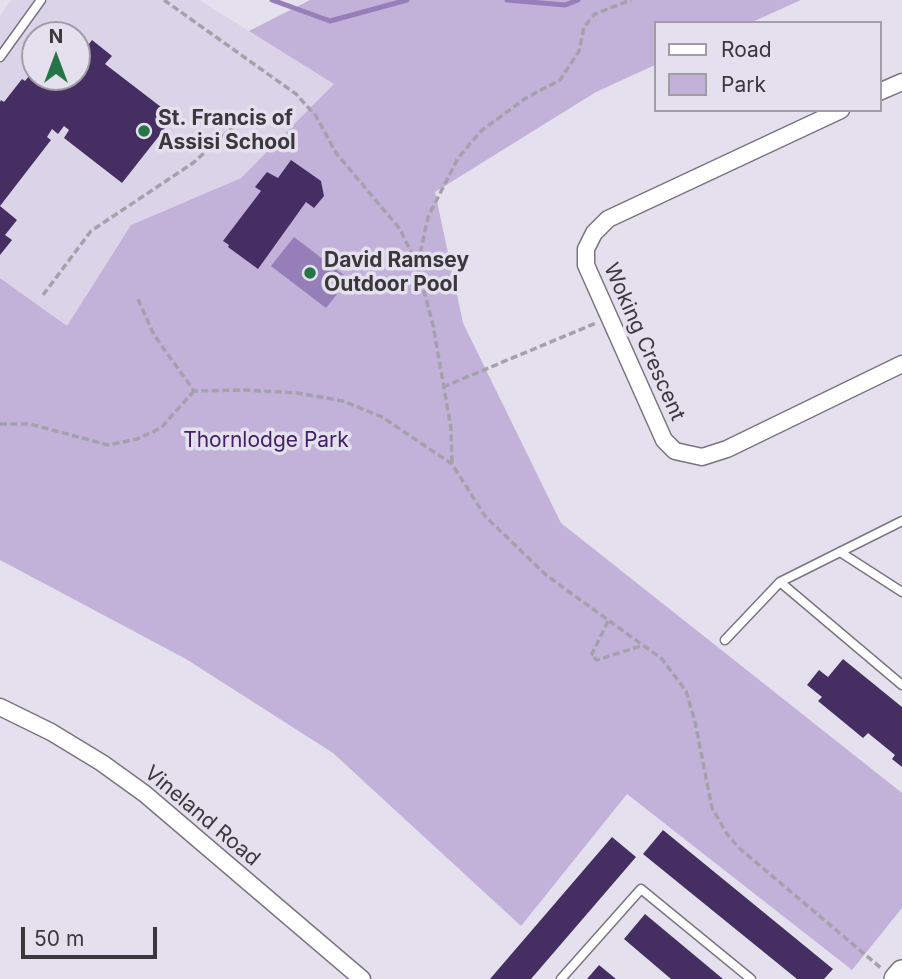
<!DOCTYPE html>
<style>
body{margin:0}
#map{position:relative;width:902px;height:979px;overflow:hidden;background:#e5e0ed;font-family:Inter,sans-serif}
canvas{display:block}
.legend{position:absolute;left:654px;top:21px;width:228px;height:91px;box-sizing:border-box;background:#e5e0ed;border:2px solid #a19da7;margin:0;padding:9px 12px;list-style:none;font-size:21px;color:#3a383d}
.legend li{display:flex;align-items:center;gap:14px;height:35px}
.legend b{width:35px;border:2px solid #a19da7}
.north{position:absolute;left:21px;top:21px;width:70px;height:70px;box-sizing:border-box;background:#e5e0ed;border:2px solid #a19da7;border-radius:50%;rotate:0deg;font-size:19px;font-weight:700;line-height:28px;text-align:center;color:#3a383d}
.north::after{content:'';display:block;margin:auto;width:24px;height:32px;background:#267545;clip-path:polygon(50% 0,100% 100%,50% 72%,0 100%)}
.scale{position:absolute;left:21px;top:927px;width:136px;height:32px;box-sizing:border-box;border:4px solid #3a383d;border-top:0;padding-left:9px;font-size:21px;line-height:24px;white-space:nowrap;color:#3a383d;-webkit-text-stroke:5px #e5e0ed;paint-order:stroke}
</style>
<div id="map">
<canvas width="902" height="979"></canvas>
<ul class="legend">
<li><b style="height:9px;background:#fff"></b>Road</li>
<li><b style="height:19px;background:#c2b2da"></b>Park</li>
</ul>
<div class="north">N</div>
<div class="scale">50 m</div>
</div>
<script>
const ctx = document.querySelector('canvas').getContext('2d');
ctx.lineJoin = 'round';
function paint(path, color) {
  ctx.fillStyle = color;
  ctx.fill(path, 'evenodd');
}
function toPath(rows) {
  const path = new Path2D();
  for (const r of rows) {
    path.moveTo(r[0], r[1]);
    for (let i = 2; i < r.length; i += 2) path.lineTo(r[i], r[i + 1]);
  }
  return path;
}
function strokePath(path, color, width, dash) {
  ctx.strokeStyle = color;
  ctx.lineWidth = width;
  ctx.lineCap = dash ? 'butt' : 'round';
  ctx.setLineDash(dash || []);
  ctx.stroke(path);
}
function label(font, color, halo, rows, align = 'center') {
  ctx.font = font + ' Inter,sans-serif';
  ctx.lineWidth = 7;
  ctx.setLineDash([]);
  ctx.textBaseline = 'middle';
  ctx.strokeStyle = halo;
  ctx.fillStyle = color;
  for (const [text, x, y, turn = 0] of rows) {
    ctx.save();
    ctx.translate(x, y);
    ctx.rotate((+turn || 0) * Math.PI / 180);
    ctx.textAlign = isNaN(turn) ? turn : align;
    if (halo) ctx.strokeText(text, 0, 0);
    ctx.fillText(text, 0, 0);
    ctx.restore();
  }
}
paint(toPath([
 [11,0,199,0,335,84,241,178,131,225,67,327,0,278,0,16],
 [35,35,77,35,77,77,35,77]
]), '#dbd4e8');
paint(toPath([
 [310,0,801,0,750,23,655,23,655,65,596,92,435,192,463,323,561,523,902,793,902,908,852,970,627,794,521,926,333,753,186,659,0,560,0,278,67,326,131,225,241,178,334,84,249,31]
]), '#c2b2da');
paint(toPath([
 [294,237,349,279,326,308,271,266]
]), '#967eb8');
strokePath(toPath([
 [272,0,330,21,407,0],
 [507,0,565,5,578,0]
]), '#967eb8', 5);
paint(toPath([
 [62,22,89,44,92,40,112,56,105,64,174,117,122,183,64,138,69,130,64,126,58,134,52,129,47,137,51,140,0,206,0,102,1,100,4,102,22,79,25,81,35,69,28,64,35,56,35,77,77,77,77,35,52,35],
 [291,160,321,181,324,196,314,208,306,202,258,269,228,247,229,245,223,241,261,191,255,187,267,172,278,178],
 [0,206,17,220,5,235,12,240,0,255],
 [843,659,902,707,902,767,892,759,895,755,868,733,863,738,818,701,822,697,807,685,819,670,828,677],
 [663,830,833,969,824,979,797,979,643,854],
 [612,837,636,857,531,979,490,979],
 [645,914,723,979,671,979,624,939],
 [599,965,616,979,587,979]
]), '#452e61');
const lane = toPath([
 [0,57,41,0],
 [840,552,902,592],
 [780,582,902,685],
 [725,640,780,582,902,521],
 [561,979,641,889,751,979]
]);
const street = toPath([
 [879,92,902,82],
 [841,110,608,219,594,233,586,249,586,265,664,440,675,451,702,457,727,449,902,364],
 [0,707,51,732,102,763,145,794,362,979]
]);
const secondary = toPath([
 [896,979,902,972]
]);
strokePath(lane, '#797580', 11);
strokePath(street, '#797580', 19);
strokePath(secondary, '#797580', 26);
strokePath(toPath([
 [164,0,296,94,316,116,336,153,400,229,417,265,433,325,451,428,452,464],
 [418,263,428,217,458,158,481,131,526,98,560,80,579,51,584,27,595,14,631,0],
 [43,295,91,231,193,163,253,109],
 [138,299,154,335,194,391,245,390,298,393,343,401,382,417,452,464,485,516,546,575,662,659,686,691,695,722,712,808,727,834,739,848,881,968],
 [443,387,596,323],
 [0,424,30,424,108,445,137,439,161,428,194,391],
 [608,621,591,656,597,660,641,646]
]), '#a5a1ab', 3.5, [7, 3.5]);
strokePath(lane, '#fff', 8);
strokePath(street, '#fff', 16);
strokePath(secondary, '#fff', 23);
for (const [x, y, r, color] of [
 [144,131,7,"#267545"],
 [310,273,7,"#267545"]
]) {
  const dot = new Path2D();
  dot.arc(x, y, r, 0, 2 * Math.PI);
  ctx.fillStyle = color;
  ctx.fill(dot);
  strokePath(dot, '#e5e0ed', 2.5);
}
label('bold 21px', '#3a383d', '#e5e0ed', [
 ["St. Francis of",158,119],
 ["Assisi School",158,143],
 ["David Ramsey",324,261],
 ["Outdoor Pool",324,285]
], 'left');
label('21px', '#3a383d', '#e5e0ed', [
 ["Woking Crescent",644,342,66],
 ["Vineland Road",202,816,40]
]);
label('21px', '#432167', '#e5e0ed', [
 ["Thornlodge Park",266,441]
]);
</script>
